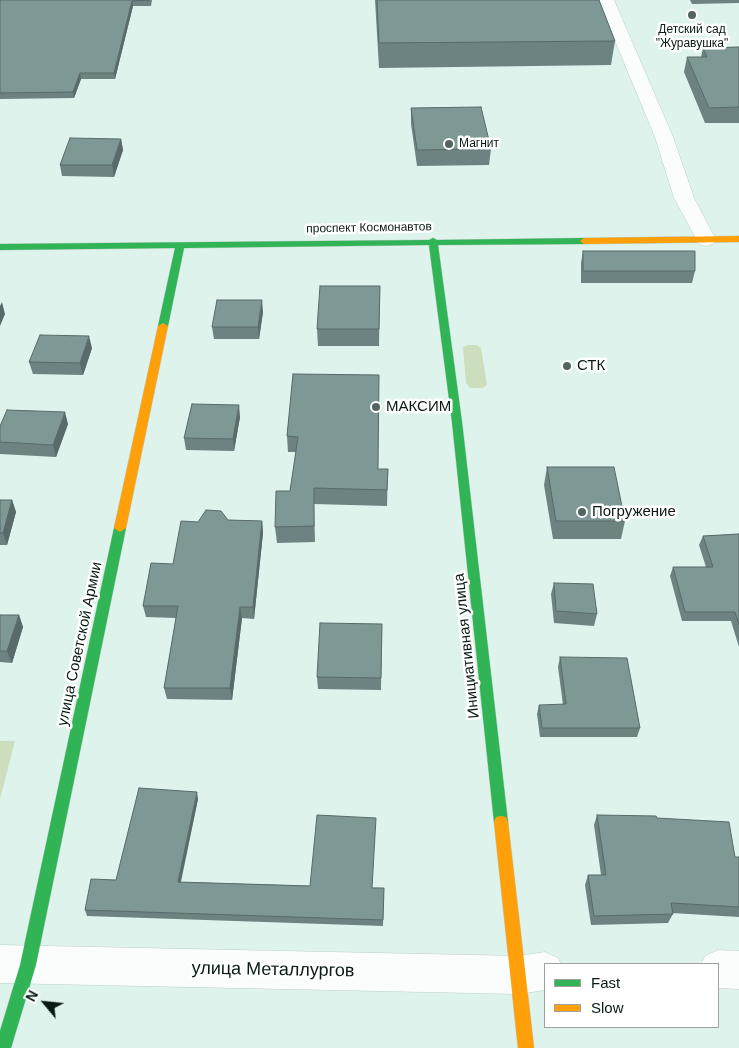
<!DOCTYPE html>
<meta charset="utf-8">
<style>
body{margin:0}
#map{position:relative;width:739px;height:1048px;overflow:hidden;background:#ddf3ec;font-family:Helvetica,sans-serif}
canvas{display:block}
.legend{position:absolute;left:544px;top:963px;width:175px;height:65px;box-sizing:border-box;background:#fff;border:1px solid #9da3a1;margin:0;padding:6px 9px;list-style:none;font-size:15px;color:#091914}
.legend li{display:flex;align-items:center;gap:10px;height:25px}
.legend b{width:25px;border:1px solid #9da3a1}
.north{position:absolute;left:20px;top:978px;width:50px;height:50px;-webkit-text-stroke:4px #fff;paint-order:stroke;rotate:298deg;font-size:14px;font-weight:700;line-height:20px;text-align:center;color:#091914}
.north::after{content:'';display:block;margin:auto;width:18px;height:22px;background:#091914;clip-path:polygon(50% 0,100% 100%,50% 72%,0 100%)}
</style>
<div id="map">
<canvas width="739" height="1048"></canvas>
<ul class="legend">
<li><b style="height:6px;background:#30b455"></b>Fast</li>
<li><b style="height:6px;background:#ff9f0a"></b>Slow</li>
</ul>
<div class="north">N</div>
</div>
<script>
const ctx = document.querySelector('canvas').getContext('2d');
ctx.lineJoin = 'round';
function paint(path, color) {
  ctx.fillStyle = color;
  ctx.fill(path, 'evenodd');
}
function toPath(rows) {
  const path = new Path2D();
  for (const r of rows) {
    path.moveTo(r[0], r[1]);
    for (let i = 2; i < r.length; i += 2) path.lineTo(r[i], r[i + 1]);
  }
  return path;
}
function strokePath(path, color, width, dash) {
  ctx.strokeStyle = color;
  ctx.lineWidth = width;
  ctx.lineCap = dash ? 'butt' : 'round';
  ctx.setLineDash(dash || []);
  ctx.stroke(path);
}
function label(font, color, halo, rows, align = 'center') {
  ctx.font = font + ' Helvetica,sans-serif';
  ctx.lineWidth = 5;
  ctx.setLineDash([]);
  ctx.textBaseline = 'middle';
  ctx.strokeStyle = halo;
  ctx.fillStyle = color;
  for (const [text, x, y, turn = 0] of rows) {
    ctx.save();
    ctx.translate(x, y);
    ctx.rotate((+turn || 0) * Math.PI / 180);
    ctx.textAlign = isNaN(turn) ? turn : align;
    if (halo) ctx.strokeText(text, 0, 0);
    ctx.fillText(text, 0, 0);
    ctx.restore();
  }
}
paint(toPath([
 [467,345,477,345,481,348,487,385,482,388,470,388,466,383,463,347],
 [0,741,15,741,0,799]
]), '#ccdebd');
const street = toPath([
 [598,0,614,0,673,137,694,198,716,240,713,244,706,246,699,244,674,198,655,137,598,0],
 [0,945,519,956,545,952,558,958,561,964,545,964,545,990,519,994,0,983,0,945],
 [718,950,739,951,739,989,718,988,718,964,701,964,705,956,718,950]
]);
const fast = toPath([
 [433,238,437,240,584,238,588,241,584,244,438,245,462,422,508,822,506,827,501,828,496,827,494,822,452,422,429,245,184,248,168,326,163,329,158,326,175,248,0,250,0,244,429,240,433,238],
 [120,524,126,528,36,965,11,1048,0,1048,0,1031,20,965,114,528,120,524]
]);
const slow = toPath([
 [739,236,739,242,584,244,580,241,584,238,739,236],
 [163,323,168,326,126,528,120,532,114,528,158,326,163,323],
 [501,816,506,817,508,822,534,1048,518,1048,494,822,496,817,501,816]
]);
strokePath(street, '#bdcec8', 1);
strokePath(fast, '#bdcec8', 1);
strokePath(slow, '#bdcec8', 1);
paint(street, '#fafdfc');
paint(fast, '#30b455');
paint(slow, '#ff9f0a');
paint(toPath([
 [0,0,152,0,151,6,133,6,115,79,81,79,74,98,0,99],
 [375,0,599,0,615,41,611,65,379,68],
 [690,0,739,0,739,3,692,4],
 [739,47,739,123,705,123,684,72,687,57,701,57,703,48],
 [411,108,491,149,489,165,417,166,411,124],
 [121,139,123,150,114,177,62,176,60,165],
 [583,251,695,271,692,283,581,283,581,263],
 [380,286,379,346,318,346,317,329],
 [263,312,259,339,214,339,212,327],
 [92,348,83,375,33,374,29,362],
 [293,374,378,469,388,469,387,506,314,504,315,542,277,543,275,527,290,491,296,452,288,452,287,436],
 [240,417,234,451,186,450,184,438],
 [68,424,56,457,0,454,0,426],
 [547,467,625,521,621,539,553,539,544,485],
 [0,500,12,500,16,512,7,545,0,545],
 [228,520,262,521,263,533,254,619,242,618,232,700,167,699,164,688,176,618,146,617,143,606,173,564,198,522],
 [739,534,739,647,731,621,682,621,670,576,673,567,706,567,699,545,703,536],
 [554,583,597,614,594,626,554,623,551,594],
 [0,615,19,615,23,627,12,663,0,662],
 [382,624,381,690,318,689,317,677],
 [560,657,640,728,637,737,540,737,537,714,539,705,563,705,558,667],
 [198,799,181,882,384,888,383,926,87,916,85,910],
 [597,815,657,818,735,857,739,857,739,917,672,913,673,914,668,923,591,925,585,885,588,875,601,875,594,825]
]), '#6c8381');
paint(toPath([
 [132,1,133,6,115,79,114,73],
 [80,73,81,79,74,98,73,92],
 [121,139,123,150,114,177,112,165],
 [262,300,263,312,259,339,258,327],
 [2,302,5,314,0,326,0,306],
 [89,336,92,348,83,375,80,363],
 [239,405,240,417,234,451,233,439],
 [65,412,68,424,56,457,53,445],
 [12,500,16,512,7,545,3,533],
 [262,521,263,533,254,619,253,607],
 [240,607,242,618,232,700,230,688],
 [19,615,23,627,12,663,7,651],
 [197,792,198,799,179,888,178,882]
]), '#586a69');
const building = toPath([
 [0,0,150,0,132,1,114,73,80,73,73,92,0,93,0,0],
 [377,0,599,0,615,41,379,43,377,0],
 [739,47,739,107,709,108,687,57,707,57,703,48,739,47],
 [481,107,491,149,417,150,411,108,481,107],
 [70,138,121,139,112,165,60,165,70,138],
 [583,251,695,251,695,271,583,271,583,251],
 [320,286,380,286,379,329,317,329,320,286],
 [217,300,262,300,258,327,212,327,217,300],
 [40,335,89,336,80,363,29,362,40,335],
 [293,374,379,375,378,469,388,469,387,490,314,488,314,526,275,527,276,491,290,491,298,437,287,436,293,374],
 [192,404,239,405,233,439,184,438,192,404],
 [7,410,65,412,53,445,0,442,0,426,7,410],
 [547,467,614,467,625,521,556,521,547,467],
 [0,500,12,500,3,533,0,533,0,500],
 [206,510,221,511,228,520,262,521,253,607,240,607,230,688,164,688,178,606,143,606,151,563,173,564,181,521,198,522,206,510],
 [739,534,739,625,735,612,685,612,673,567,713,567,703,536,739,534],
 [554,583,593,584,597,614,556,611,554,583],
 [0,615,19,615,7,651,0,651,0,615],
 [320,623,382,624,381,678,317,677,320,623],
 [560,657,627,658,640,728,542,728,539,705,566,704,560,657],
 [139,788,197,792,178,882,310,886,317,815,376,818,372,888,384,888,383,920,85,910,91,879,116,880,139,788],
 [597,815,656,816,657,818,729,822,735,857,739,857,739,907,671,903,673,914,594,916,588,875,606,875,597,815]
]);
paint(building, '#7e9896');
strokePath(building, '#586a69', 1);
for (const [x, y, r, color] of [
 [692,15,5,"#536560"],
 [449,144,5,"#536560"],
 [567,366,5,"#536560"],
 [376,407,5,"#536560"],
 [582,512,5,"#536560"]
]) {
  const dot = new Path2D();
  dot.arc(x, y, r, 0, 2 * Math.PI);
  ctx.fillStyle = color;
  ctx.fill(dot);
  strokePath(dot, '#fff', 2);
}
label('12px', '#091914', '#fff', [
 ["Детский сад",692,30],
 ["\"Журавушка\"",692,44],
 ["Магнит",459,144,"left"]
]);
label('12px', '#091914', '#fff', [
 ["проспект Космонавтов",369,228,-1]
]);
label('15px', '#091914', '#fff', [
 ["СТК",577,366],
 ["МАКСИМ",386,407],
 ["Погружение",592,512]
], 'left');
label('15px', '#091914', '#fff', [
 ["улица Советской Армии",80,644,-78],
 ["Инициативная улица",467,646,-96]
]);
label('18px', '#091914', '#fff', [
 ["улица Металлургов",273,970,1]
]);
</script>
